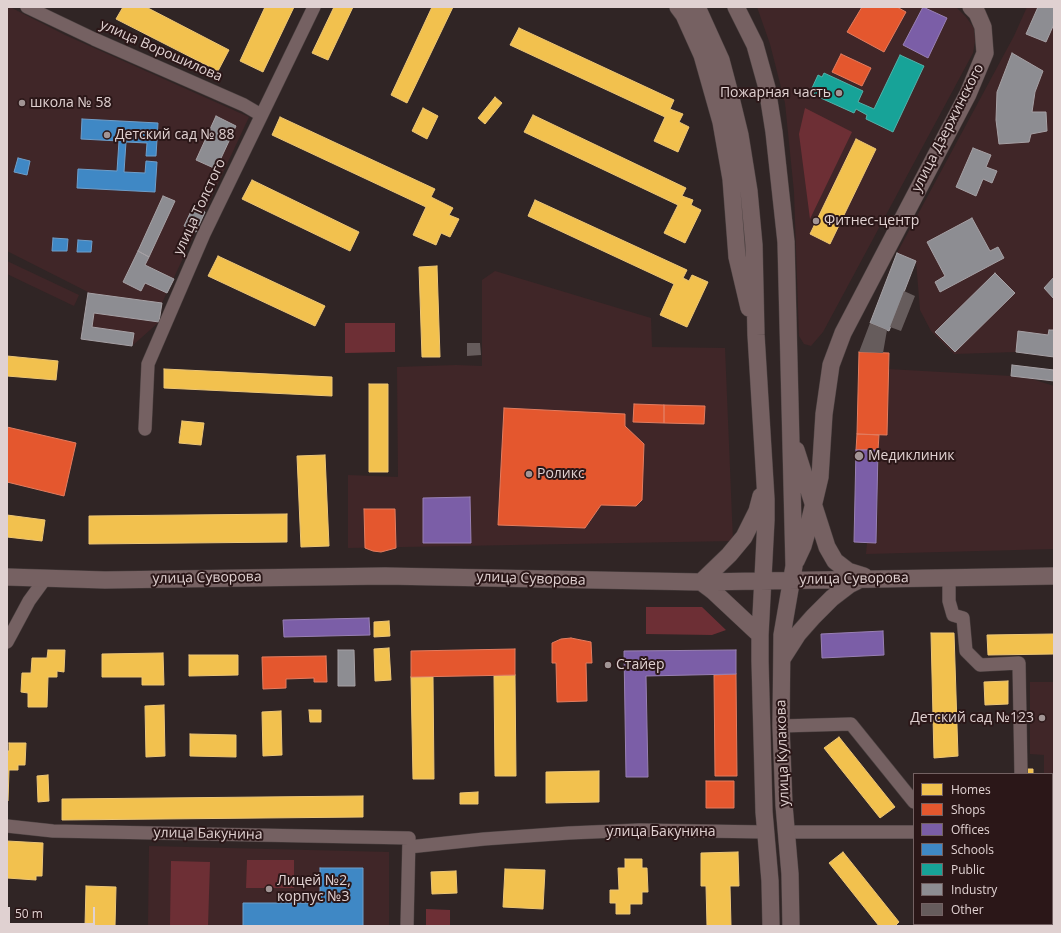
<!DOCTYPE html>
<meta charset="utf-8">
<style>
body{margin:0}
#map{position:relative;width:1061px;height:933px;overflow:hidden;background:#302525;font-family:"Open Sans",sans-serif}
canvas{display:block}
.frame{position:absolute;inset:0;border:8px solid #e0d1d1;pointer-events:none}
.legend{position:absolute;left:913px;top:773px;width:140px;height:152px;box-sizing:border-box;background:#2b1718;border:1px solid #736162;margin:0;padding:5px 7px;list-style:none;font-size:12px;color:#e0d1d1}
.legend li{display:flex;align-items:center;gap:8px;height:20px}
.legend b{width:20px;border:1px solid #736162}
.scale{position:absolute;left:8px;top:907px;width:87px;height:18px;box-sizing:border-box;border:2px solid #e0d1d1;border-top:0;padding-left:5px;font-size:12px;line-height:14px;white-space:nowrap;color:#e0d1d1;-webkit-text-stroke:3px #2b1718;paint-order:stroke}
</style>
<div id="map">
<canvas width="1061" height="933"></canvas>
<div class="frame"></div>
<ul class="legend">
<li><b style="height:11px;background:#f2c14e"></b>Homes</li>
<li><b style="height:11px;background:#e4572e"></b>Shops</li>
<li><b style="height:11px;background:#7b5ea7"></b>Offices</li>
<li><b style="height:11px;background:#3f88c5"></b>Schools</li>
<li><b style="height:11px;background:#17a398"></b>Public</li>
<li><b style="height:11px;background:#8d8d92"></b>Industry</li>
<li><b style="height:11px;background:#665c5c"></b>Other</li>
</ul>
<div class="scale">50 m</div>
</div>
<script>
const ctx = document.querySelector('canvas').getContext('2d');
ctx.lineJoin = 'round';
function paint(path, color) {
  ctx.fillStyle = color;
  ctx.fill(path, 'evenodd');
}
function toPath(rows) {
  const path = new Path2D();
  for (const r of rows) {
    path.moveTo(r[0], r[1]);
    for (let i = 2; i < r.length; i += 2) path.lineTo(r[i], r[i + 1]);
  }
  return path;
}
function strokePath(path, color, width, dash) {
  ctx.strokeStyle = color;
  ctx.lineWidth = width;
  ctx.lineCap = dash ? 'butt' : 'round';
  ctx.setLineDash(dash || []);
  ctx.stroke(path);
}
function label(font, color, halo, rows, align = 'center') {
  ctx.font = font + ' "Open Sans",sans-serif';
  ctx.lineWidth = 4;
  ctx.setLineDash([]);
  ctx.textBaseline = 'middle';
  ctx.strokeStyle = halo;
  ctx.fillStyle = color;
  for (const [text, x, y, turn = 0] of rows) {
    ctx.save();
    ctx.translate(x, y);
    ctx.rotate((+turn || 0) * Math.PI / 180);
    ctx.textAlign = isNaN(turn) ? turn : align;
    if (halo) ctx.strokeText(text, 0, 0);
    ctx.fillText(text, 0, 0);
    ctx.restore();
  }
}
paint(toPath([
 [7,7,10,7,65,35,249,117,162,303,159,322,132,346,81,339,88,292,7,251],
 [757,7,956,7,966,17,974,28,975,41,973,53,823,332,811,346,804,344,799,336,794,192,785,103,770,44],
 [1027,7,1054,7,1054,357,1016,352,954,354,931,331,920,310,916,261,897,253,1014,36],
 [7,261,79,295,74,306,7,274],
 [495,271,651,318,652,347,725,348,733,541,348,548,348,475,398,477,397,367,456,365,482,366,482,280],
 [888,369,1011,376,1032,379,1054,386,1054,549,866,554,867,543,877,542,879,435],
 [1030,682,1054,682,1054,808,1052,808,1052,774,1044,774,1044,755,1030,754],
 [149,846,389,852,389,926,148,926]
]), '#402628');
paint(toPath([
 [805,108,852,132,810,219,799,134],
 [345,323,395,323,395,352,345,353],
 [646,607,702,607,726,630,712,635,646,634],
 [247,860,294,860,294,888,246,888],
 [171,861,210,862,208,926,170,926],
 [426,909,450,910,450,926,426,926]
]), '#6d2f35');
const homes = toPath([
 [123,7,146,7,229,50,218,71,116,19,123,7],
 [265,7,294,7,263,72,240,61,265,7],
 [334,7,353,7,328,60,312,53,334,7],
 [432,7,453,7,407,103,391,95,432,7],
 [519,28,674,100,670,109,683,114,679,122,689,127,678,152,654,141,665,117,510,45,519,28],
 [495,97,502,103,485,124,478,118,495,97],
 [423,108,438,116,427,139,412,131,423,108],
 [533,115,686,188,682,196,693,200,691,205,701,210,685,243,664,233,678,205,524,132,533,115],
 [280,117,435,189,431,197,453,208,449,215,459,219,450,237,441,233,436,245,413,235,426,207,272,135,280,117],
 [856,139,876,149,830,244,810,234,856,139],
 [252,180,359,232,350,251,242,199,252,180],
 [535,200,687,270,683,278,689,281,692,275,708,282,687,327,660,315,674,284,528,216,535,200],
 [218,256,325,306,315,326,208,276,218,256],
 [437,266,440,357,422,357,419,267,437,266],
 [7,356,58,361,56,380,7,376,7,356],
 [164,369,332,377,332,396,164,388,164,369],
 [369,384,388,384,388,472,369,472,369,384],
 [182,421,204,423,201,445,179,443,182,421],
 [325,455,329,546,301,547,297,456,325,455],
 [287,514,287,542,89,544,89,516,287,514],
 [7,515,45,520,42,541,7,537,7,515],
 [389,621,390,636,374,637,374,622,389,621],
 [931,633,954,633,958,756,934,758,931,633],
 [1054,634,1054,654,988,655,987,635,1054,634],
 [389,648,391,680,375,681,374,649,389,648],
 [48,650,65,650,64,672,57,671,57,677,48,677,47,707,28,707,28,693,21,692,22,673,31,673,32,658,47,658,48,650],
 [163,653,164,685,142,685,142,677,102,677,102,654,163,653],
 [189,655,238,655,238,675,189,676,189,655],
 [515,675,516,776,495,776,494,676,515,675],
 [411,677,433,677,434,779,413,779,411,677],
 [1008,681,1008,704,985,705,984,682,1008,681],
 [164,705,165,756,146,757,145,706,164,705],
 [309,710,321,710,321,722,310,722,309,710],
 [281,711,282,755,263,756,262,712,281,711],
 [190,734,236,735,236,757,190,756,190,734],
 [839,737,895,807,880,818,824,748,839,737],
 [9,743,26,743,25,765,18,765,18,770,9,770,8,801,7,800,7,751,9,751,9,743],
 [1024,769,1033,769,1033,774,1024,774,1024,769],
 [599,771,599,802,546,803,546,772,599,771],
 [48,775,49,801,38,802,37,776,48,775],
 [478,792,478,804,460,804,460,793,478,792],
 [363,796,363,817,62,820,62,799,363,796],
 [7,841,43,843,42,876,36,876,36,880,7,878,7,841],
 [738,852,739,886,730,886,731,926,707,926,706,886,701,886,701,853,738,852],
 [843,852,899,922,895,926,879,926,829,863,843,852],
 [625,859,642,859,642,868,647,868,648,892,642,892,642,904,630,904,630,914,616,914,616,903,610,903,610,890,619,890,618,868,625,868,625,859],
 [505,869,545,870,543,909,503,907,505,869],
 [456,871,457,893,432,894,431,872,456,871],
 [1052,873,1054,873,1054,892,1052,892,1052,873],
 [86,886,116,887,115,926,85,926,86,886],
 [973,924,991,924,991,926,973,926,973,924]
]);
paint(homes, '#f2c14e');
strokePath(homes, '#edc675', 1);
const shops = toPath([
 [862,7,897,7,906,12,884,52,847,32,862,7],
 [841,54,871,68,862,86,832,72,841,54],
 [859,352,889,353,887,435,857,434,859,352],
 [634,404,664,405,664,423,633,422,634,404],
 [664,405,705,406,704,424,664,423,664,405],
 [504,408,625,414,625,426,644,444,642,500,636,506,601,505,585,528,498,525,504,408],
 [7,427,76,443,64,496,7,482,7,427],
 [857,434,879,435,878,450,856,450,857,434],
 [364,509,395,509,396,548,381,552,373,551,365,548,364,509],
 [571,638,591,642,592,663,586,663,587,701,557,702,556,663,552,663,552,643,561,639,571,638],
 [515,649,515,675,411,677,411,651,515,649],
 [326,656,327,682,314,682,314,678,286,679,286,688,263,689,262,657,326,656],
 [736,674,737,776,715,776,714,675,736,674],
 [706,781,734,781,734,808,706,808,706,781]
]);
paint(shops, '#e4572e');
strokePath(shops, '#e37c5f', 1);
const offices = toPath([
 [923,7,947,18,928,58,903,45,923,7],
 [856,450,878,450,876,543,854,542,856,450],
 [470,497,471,543,423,543,423,498,470,497],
 [369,618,370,635,284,637,283,620,369,618],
 [883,631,884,655,822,658,821,634,883,631],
 [736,650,736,674,646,676,648,777,626,777,624,651,736,650]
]);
paint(offices, '#7b5ea7');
strokePath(offices, '#9980b4', 1);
const schools = toPath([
 [82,119,158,123,156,156,146,156,147,143,126,142,124,172,145,173,146,161,157,162,155,192,77,188,78,169,117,171,119,141,81,139,82,119],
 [18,158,30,161,27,175,14,172,18,158],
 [53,238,68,239,67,251,52,251,53,238],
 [78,240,92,241,91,252,77,252,78,240],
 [320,868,363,868,363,926,243,926,243,903,320,903,320,868]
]);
paint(schools, '#3f88c5');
strokePath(schools, '#6f9ec9', 1);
const public = toPath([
 [900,55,924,66,893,132,866,119,867,115,856,109,854,113,814,95,816,90,812,88,818,75,822,77,824,73,863,91,858,102,874,109,900,55]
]);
paint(public, '#17a398');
strokePath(public, '#53b1a9', 1);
const industry = toPath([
 [1038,7,1054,7,1054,24,1046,42,1026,34,1038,7],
 [1012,53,1043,71,1035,92,1032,112,1046,112,1047,131,1031,134,1029,142,999,144,996,120,997,92,1012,53],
 [216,116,236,126,216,169,196,160,216,116],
 [973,148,991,155,986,167,997,171,992,183,983,179,976,196,956,187,973,148],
 [163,196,175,201,149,257,138,251,163,196],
 [193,207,205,212,196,232,184,226,193,207],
 [972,218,990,251,998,247,1004,258,940,292,935,282,945,276,927,242,972,218],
 [138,251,149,257,145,265,174,279,167,293,145,283,141,291,123,282,138,251],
 [897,253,916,261,889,331,870,323,897,253],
 [995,273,1015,293,955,352,935,332,995,273],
 [1054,277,1054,299,1044,288,1054,277],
 [88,293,162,303,159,322,94,313,92,327,134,333,132,346,81,339,88,293],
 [1049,330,1054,330,1054,357,1016,352,1018,331,1048,335,1049,330],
 [1012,365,1054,370,1054,381,1011,376,1012,365],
 [338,650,354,650,355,686,338,686,338,650]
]);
paint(industry, '#8d8d92');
strokePath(industry, '#a6a1a5', 1);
paint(toPath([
 [904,291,915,296,901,331,890,327],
 [870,323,887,330,883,353,859,352],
 [467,343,480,343,481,355,467,356]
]), '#665c5c');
const minor = toPath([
 [27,7,94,39,244,105,261,115],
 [145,429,148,364,204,234,314,7],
 [949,578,949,601,953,615,963,618,966,651,980,665,1019,663,1021,774],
 [7,642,29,601,45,579],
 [781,726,851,724,914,802],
 [7,826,53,831,409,838,407,926],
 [786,832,914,832],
 [1052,832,1054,832],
 [409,847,484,839,569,833,639,830,765,832]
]);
const major = toPath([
 [678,7,684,15,702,55,721,122,731,179,737,257,749,308],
 [697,7,721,60,730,94,740,135,749,191,754,245,756,335,766,499,766,520,760,635,760,661,764,812,770,881,771,926],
 [736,7,755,45,767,88,774,132,786,242,794,566,782,635,781,726,784,805,790,874,791,926],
 [796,450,827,547,835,561,848,571,864,576],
 [796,561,803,546,807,532,820,477,824,414,831,365,843,333,968,94,985,53,983,27,977,13,971,7],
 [7,577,105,580,385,576,701,582,1054,576],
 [760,635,713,591,701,582,729,555,744,537,757,511,761,496],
 [782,659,798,634,813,617,832,598,849,585,861,579]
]);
strokePath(minor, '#4b4141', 14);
strokePath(major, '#4b4141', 18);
strokePath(minor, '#756162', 13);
strokePath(major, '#766162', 17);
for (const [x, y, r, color] of [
 [839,93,4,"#a29595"],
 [22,103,4,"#a29595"],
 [107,135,4,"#a29595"],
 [816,221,4,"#a29595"],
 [859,456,5,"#a29595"],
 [529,474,4,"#a29595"],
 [608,665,4,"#a29595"],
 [1042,718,4,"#a29595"],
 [269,889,4,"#a29595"]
]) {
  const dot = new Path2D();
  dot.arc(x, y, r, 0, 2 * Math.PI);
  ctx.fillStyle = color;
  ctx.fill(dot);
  strokePath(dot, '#2b1718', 1.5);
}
label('14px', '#e0d1d1', '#2b1718', [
 ["улица Ворошилова",161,51,24],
 ["улица Дзержинского",948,128,-63],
 ["улица Толстого",200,207,-65],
 ["улица Суворова",207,578,-1],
 ["улица Суворова",531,579,2],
 ["улица Суворова",854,579,-1],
 ["улица Кулакова",783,753,-92],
 ["улица Бакунина",661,832],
 ["улица Бакунина",208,834,1]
]);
label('14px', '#e0d1d1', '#2b1718', [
 ["Пожарная часть",831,93,"right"],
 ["школа № 58",30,103],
 ["Детский сад № 88",115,135],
 ["Фитнес-центр",824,221],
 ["Медиклиник",868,456],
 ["Роликс",537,474],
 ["Стайер",616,665],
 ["Детский сад №123",1034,718,"right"],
 ["Лицей №2,",277,881],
 ["корпус №3",277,897]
], 'left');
</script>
